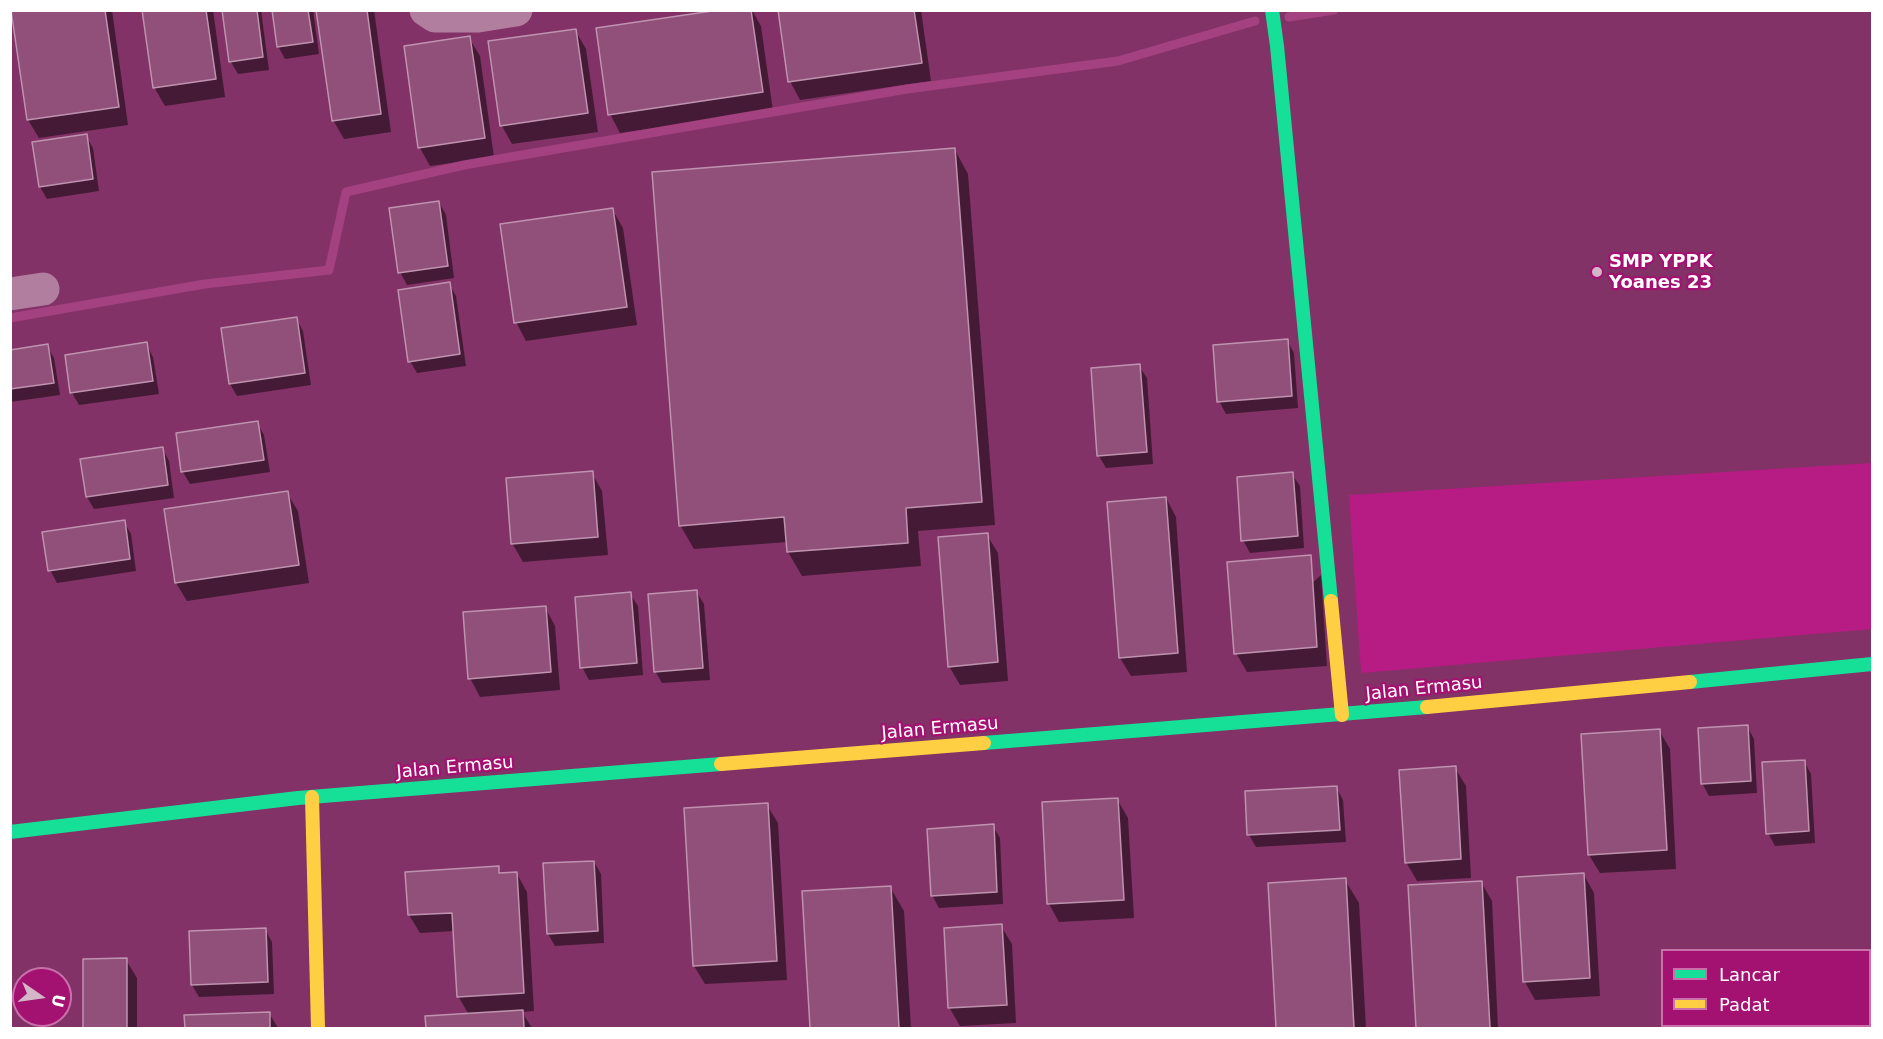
<!DOCTYPE html>
<style>
body{margin:0}
#map{position:relative;width:1883px;height:1039px;overflow:hidden;background:#823266;font-family:"DejaVu Sans",sans-serif}
canvas{display:block}
.frame{position:absolute;inset:0;border:12px solid #fff;pointer-events:none}
.legend{position:absolute;left:1661px;top:949px;width:210px;height:78px;box-sizing:border-box;background:#a31171;border:2px solid #c870aa;margin:0;padding:8px 10px;list-style:none;font-size:18px;color:#fff}
.legend li{display:flex;align-items:center;gap:12px;height:30px}
.legend b{width:30px;border:2px solid #c870aa}
.north{position:absolute;left:12px;top:967px;width:60px;height:60px;box-sizing:border-box;background:#a31171;border:2px solid #c870aa;border-radius:50%;rotate:103deg;font-size:16px;font-weight:700;line-height:24px;text-align:center;color:#fff}
.north::after{content:'';display:block;margin:auto;width:21px;height:27px;background:#d3b7c9;clip-path:polygon(50% 0,100% 100%,50% 72%,0 100%)}
</style>
<div id="map">
<canvas width="1883" height="1039"></canvas>
<div class="frame"></div>
<ul class="legend">
<li><b style="height:8px;background:#16e098"></b>Lancar</li>
<li><b style="height:8px;background:#ffcf43"></b>Padat</li>
</ul>
<div class="north">U</div>
</div>
<script>
const ctx = document.querySelector('canvas').getContext('2d');
ctx.lineJoin = 'round';
function paint(path, color) {
  ctx.fillStyle = color;
  ctx.fill(path, 'evenodd');
}
function toPath(rows) {
  const path = new Path2D();
  for (const r of rows) {
    path.moveTo(r[0], r[1]);
    for (let i = 2; i < r.length; i += 2) path.lineTo(r[i], r[i + 1]);
  }
  return path;
}
function strokePath(path, color, width, dash) {
  ctx.strokeStyle = color;
  ctx.lineWidth = width;
  ctx.lineCap = dash ? 'butt' : 'round';
  ctx.setLineDash(dash || []);
  ctx.stroke(path);
}
function label(font, color, halo, rows, align = 'center') {
  ctx.font = font + ' "DejaVu Sans",sans-serif';
  ctx.lineWidth = 4.5;
  ctx.setLineDash([]);
  ctx.textBaseline = 'middle';
  ctx.strokeStyle = halo;
  ctx.fillStyle = color;
  for (const [text, x, y, turn = 0] of rows) {
    ctx.save();
    ctx.translate(x, y);
    ctx.rotate((+turn || 0) * Math.PI / 180);
    ctx.textAlign = isNaN(turn) ? turn : align;
    if (halo) ctx.strokeText(text, 0, 0);
    ctx.fillText(text, 0, 0);
    ctx.restore();
  }
}
paint(toPath([
 [1872,463,1872,629,1361,673,1349,495]
]), '#b61c83');
paint(toPath([
 [13,10,112,10,128,125,39,138,28,120],
 [143,10,213,10,225,97,165,106,154,87],
 [224,10,261,10,269,70,238,74,231,62],
 [273,10,313,10,319,54,285,59,278,46],
 [318,10,374,10,391,132,344,139,333,120],
 [729,10,752,10,761,26,773,111,620,133,610,114],
 [780,10,921,10,931,81,800,100,790,81],
 [575,30,586,49,598,132,512,144,502,126,490,43],
 [469,38,480,56,494,157,430,166,420,148],
 [86,136,93,148,99,191,47,199,40,187],
 [955,150,968,174,995,525,918,531,921,566,802,576,788,552,788,542,694,549,680,525],
 [439,202,446,215,454,278,407,285,400,272],
 [612,209,623,228,637,325,526,341,516,322],
 [449,284,456,296,466,366,417,373,410,361],
 [296,318,303,331,311,385,237,396,230,384],
 [1287,340,1294,353,1298,408,1226,414,1219,401],
 [146,344,153,357,159,394,79,405,72,393],
 [47,346,54,358,60,395,10,402,10,351],
 [1139,366,1147,378,1153,464,1106,468,1099,456,1092,369],
 [257,423,264,435,270,472,190,484,183,472],
 [162,448,169,461,174,498,94,509,87,497,82,460],
 [592,473,602,491,608,555,523,562,512,543],
 [1292,474,1300,486,1304,548,1250,553,1243,540],
 [287,493,298,511,309,583,187,601,176,583],
 [1166,498,1176,517,1187,672,1131,676,1120,658],
 [124,522,131,534,136,571,57,583,50,570],
 [987,535,998,553,1008,681,960,685,949,666],
 [1321,575,1327,666,1247,672,1236,653],
 [696,591,704,604,710,680,662,683,655,671],
 [630,594,638,606,643,675,589,680,582,667],
 [545,607,555,626,560,690,480,697,470,678],
 [1747,726,1754,739,1757,793,1709,796,1702,783],
 [1659,730,1670,749,1676,869,1600,873,1589,855],
 [1804,761,1811,774,1815,843,1775,846,1768,833],
 [1455,768,1466,786,1471,878,1417,881,1406,862],
 [1336,787,1343,800,1346,842,1256,847,1249,835],
 [1117,799,1128,818,1134,918,1059,922,1049,904],
 [767,805,778,823,787,980,705,984,694,966,686,809],
 [993,826,1000,838,1003,904,939,908,932,895],
 [594,862,601,874,604,943,555,946,548,934],
 [498,868,502,875,517,874,527,892,534,1011,522,1012,532,1028,427,1028,427,1017,469,1015,458,996,455,931,420,933,409,915],
 [1584,875,1594,893,1600,996,1535,1000,1525,982],
 [1345,880,1359,903,1366,1028,1277,1028,1269,884],
 [1481,882,1492,901,1498,1028,1417,1028,1409,886],
 [890,887,904,911,911,1028,812,1028,804,892],
 [1001,926,1012,944,1016,1023,960,1026,949,1007],
 [265,929,272,942,274,994,199,997,192,985],
 [85,960,126,960,137,978,137,1028,85,1028],
 [269,1013,278,1028,186,1028,186,1017]
]), '#0007');
strokePath(toPath([
 [1289,17,1334,10],
 [10,318,205,284,329,270,346,192,464,165,907,89,1118,61,1255,21]
]), '#a44181', 9);
const building = toPath([
 [11,10,105,10,119,107,27,120,11,10],
 [142,10,206,10,216,79,153,88,142,10],
 [222,10,257,10,263,57,229,62,222,10],
 [272,10,308,10,313,42,277,47,272,10],
 [316,10,367,10,381,114,332,121,316,10],
 [719,10,751,10,763,92,608,115,596,28,719,10],
 [778,10,914,10,922,63,788,82,778,10],
 [576,29,588,113,500,126,488,41,576,29],
 [470,36,485,138,418,148,404,46,470,36],
 [87,134,93,179,39,187,32,142,87,134],
 [955,148,982,502,906,508,908,543,787,552,784,517,679,526,652,172,955,148],
 [439,201,448,266,398,273,389,208,439,201],
 [613,208,627,307,514,323,500,224,613,208],
 [450,282,460,354,408,362,398,290,450,282],
 [297,317,305,373,229,384,221,328,297,317],
 [1288,339,1292,396,1217,402,1213,345,1288,339],
 [147,342,153,381,70,393,65,355,147,342],
 [48,344,54,383,10,389,10,350,48,344],
 [1140,364,1147,452,1097,456,1091,368,1140,364],
 [258,421,264,460,181,472,176,433,258,421],
 [163,447,168,485,86,497,80,459,163,447],
 [593,471,598,537,511,544,506,478,593,471],
 [1293,472,1298,536,1241,541,1237,477,1293,472],
 [288,491,299,565,175,583,164,509,288,491],
 [1166,497,1178,653,1119,658,1107,502,1166,497],
 [125,520,130,559,48,571,42,532,125,520],
 [988,533,998,662,948,667,938,537,988,533],
 [1311,555,1317,647,1234,654,1227,562,1311,555],
 [697,590,703,668,654,672,648,594,697,590],
 [631,592,637,663,580,668,575,597,631,592],
 [546,606,551,672,468,679,463,612,546,606],
 [1748,725,1751,781,1701,784,1698,728,1748,725],
 [1660,729,1667,850,1588,855,1581,734,1660,729],
 [1805,760,1809,831,1766,834,1762,762,1805,760],
 [1456,766,1461,859,1405,863,1399,770,1456,766],
 [1337,786,1340,830,1247,835,1245,791,1337,786],
 [1118,798,1124,900,1047,904,1042,802,1118,798],
 [768,803,777,961,693,966,684,808,768,803],
 [994,824,997,892,931,896,927,829,994,824],
 [594,861,598,931,547,934,543,863,594,861],
 [499,866,499,873,517,872,524,993,457,997,452,913,408,915,405,872,499,866],
 [1584,873,1590,978,1523,982,1517,877,1584,873],
 [1346,878,1354,1028,1276,1028,1268,883,1346,878],
 [1482,881,1490,1028,1416,1028,1408,885,1482,881],
 [891,886,899,1028,810,1028,802,891,891,886],
 [1002,924,1007,1005,948,1008,944,928,1002,924],
 [266,928,268,982,191,985,189,931,266,928],
 [127,958,127,1028,83,1028,83,959,127,958],
 [523,1010,524,1028,426,1028,425,1016,523,1010],
 [270,1012,270,1028,185,1028,184,1015,270,1012]
]);
paint(building, '#90507a');
strokePath(building, '#bf93b0', 1.5);
strokePath(toPath([
 [426,10,435,16,478,16,516,10],
 [10,294,43,289]
]), '#b27ea0', 33);
strokePath(toPath([
 [1272,10,1277,46,1331,601],
 [1690,682,1872,664],
 [984,743,1427,707],
 [10,832,298,798,721,764]
]), '#16e098', 14);
strokePath(toPath([
 [1331,601,1342,715],
 [1427,707,1690,682],
 [721,764,984,743],
 [312,797,318,1028]
]), '#ffcf43', 14);
for (const [x, y, r, color] of [
 [1597,272,6,"#d3b7c9"]
]) {
  const dot = new Path2D();
  dot.arc(x, y, r, 0, 2 * Math.PI);
  ctx.fillStyle = color;
  ctx.fill(dot);
  strokePath(dot, '#a31171', 2);
}
label('bold 18px', '#fff', '#a31171', [
 ["SMP YPPK",1609,262],
 ["Yoanes 23",1609,283]
], 'left');
label('18px', '#fff', '#a31171', [
 ["Jalan Ermasu",1424,689,-6],
 ["Jalan Ermasu",940,729,-5],
 ["Jalan Ermasu",455,768,-5]
]);
</script>
